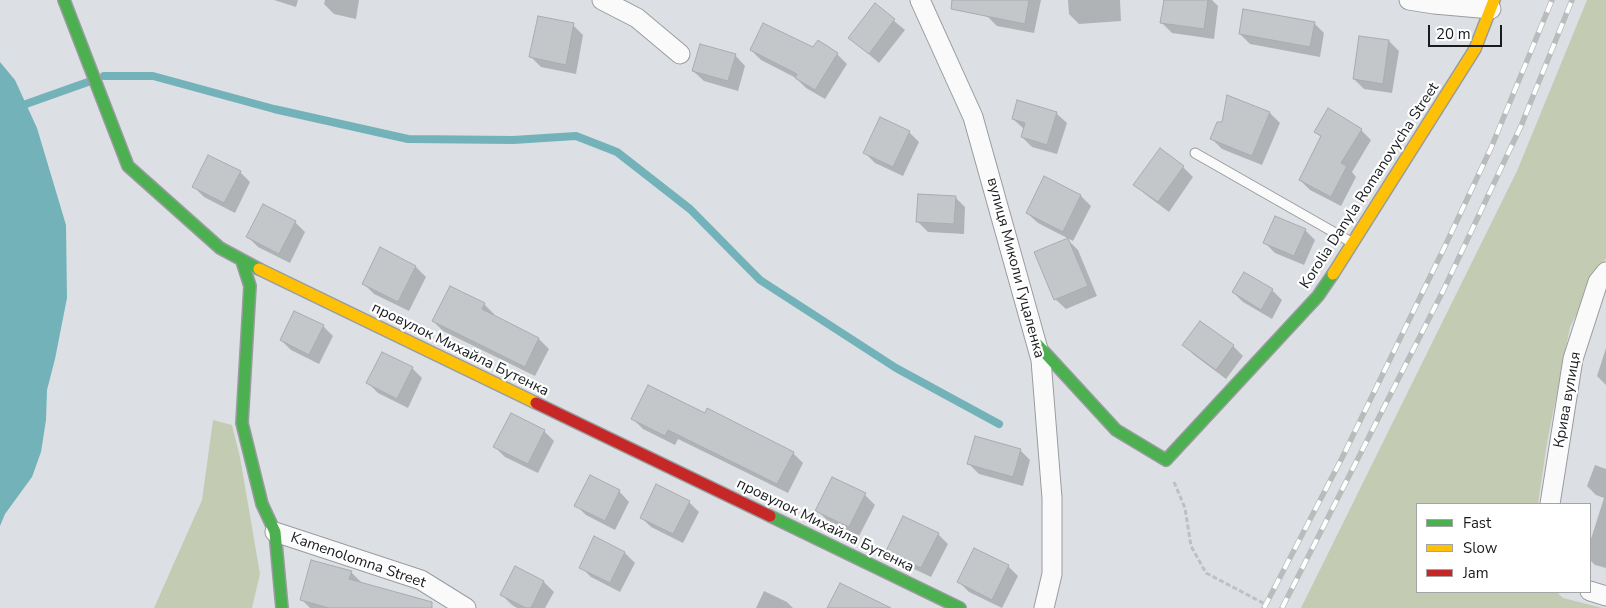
<!DOCTYPE html>
<meta charset="utf-8">
<style>
body{margin:0}
#map{position:relative;width:1606px;height:608px;overflow:hidden;background:#dce0e4;font-family:"Nunito Sans",sans-serif}
canvas{display:block}
.legend{position:absolute;left:1416px;top:503px;width:175px;height:90px;box-sizing:border-box;background:#fff;border:1px solid #a3a4a5;margin:0;padding:6px 9px;list-style:none;font-size:15px;color:#191c1f}
.legend li{display:flex;align-items:center;gap:10px;height:25px}
.legend b{width:25px;border:1px solid #a3a4a5}
.scale{position:absolute;left:1428px;top:25px;width:74px;height:22px;box-sizing:border-box;border:2px solid #191c1f;border-top:0;padding-left:6px;font-size:15px;line-height:18px;white-space:nowrap;color:#191c1f;-webkit-text-stroke:4px #fff;paint-order:stroke}
</style>
<div id="map">
<canvas width="1606" height="608"></canvas>
<ul class="legend">
<li><b style="height:6px;background:#4caf50"></b>Fast</li>
<li><b style="height:6px;background:#ffc107"></b>Slow</li>
<li><b style="height:6px;background:#c62828"></b>Jam</li>
</ul>
<div class="scale">20 m</div>
</div>
<script>
const ctx = document.querySelector('canvas').getContext('2d');
ctx.lineJoin = 'round';
function paint(path, color) {
  ctx.fillStyle = color;
  ctx.fill(path, 'evenodd');
}
function toPath(rows) {
  const path = new Path2D();
  for (const r of rows) {
    path.moveTo(r[0], r[1]);
    for (let i = 2; i < r.length; i += 2) path.lineTo(r[i], r[i + 1]);
  }
  return path;
}
function strokePath(path, color, width, dash) {
  ctx.strokeStyle = color;
  ctx.lineWidth = width;
  ctx.lineCap = dash ? 'butt' : 'round';
  ctx.setLineDash(dash || []);
  ctx.stroke(path);
}
function label(font, color, halo, rows, align = 'center') {
  ctx.font = font + ' "Nunito Sans",sans-serif';
  ctx.lineWidth = 4.5;
  ctx.setLineDash([]);
  ctx.textBaseline = 'middle';
  ctx.strokeStyle = halo;
  ctx.fillStyle = color;
  for (const [text, x, y, turn = 0] of rows) {
    ctx.save();
    ctx.translate(x, y);
    ctx.rotate((+turn || 0) * Math.PI / 180);
    ctx.textAlign = isNaN(turn) ? turn : align;
    if (halo) ctx.strokeText(text, 0, 0);
    ctx.fillText(text, 0, 0);
    ctx.restore();
  }
}
paint(toPath([
 [1587,0,1606,0,1606,258,1570,327,1547,443,1538,504,1417,504,1417,592,1557,592,1563,598,1603,608,1301,608,1517,171],
 [213,420,232,425,240,457,260,574,252,608,154,608,202,500]
]), '#c3ccb2');
paint(toPath([
 [0,62,15,80,37,128,66,225,67,298,55,359,47,390,46,420,41,452,32,477,5,514,0,526]
]), '#74b2b9');
paint(toPath([
 [274,0,298,0,296,7],
 [325,0,359,0,356,19,334,14,324,4],
 [990,0,1041,0,1034,33,997,26,987,16],
 [1068,0,1120,0,1121,21,1079,24,1069,14],
 [1165,0,1212,0,1218,6,1214,39,1172,33,1162,23],
 [875,5,905,30,879,63,850,38],
 [1314,23,1324,33,1320,57,1250,44,1240,34],
 [573,25,583,35,576,74,541,67,531,57],
 [1389,41,1399,51,1392,93,1364,89,1354,79],
 [814,49,837,54,847,64,825,99,806,88,796,78,761,60,751,50],
 [735,55,745,66,738,91,704,81,693,71],
 [1056,113,1067,123,1057,154,1032,147,1022,137,1024,129,1013,119],
 [1270,113,1280,123,1262,165,1222,149,1212,139],
 [1361,130,1371,140,1352,172,1356,177,1341,206,1310,190,1300,180,1322,138,1315,131],
 [909,132,919,142,903,176,875,163,865,153],
 [1183,167,1193,177,1169,212,1145,194,1135,184],
 [240,172,250,182,235,213,204,197,194,187],
 [1045,178,1081,196,1091,206,1073,241,1038,223,1027,213],
 [955,197,965,207,964,234,928,232,918,222],
 [295,222,305,232,290,263,258,247,248,237],
 [1305,230,1315,240,1304,265,1275,253,1265,243],
 [1068,240,1078,250,1097,296,1066,309,1055,299],
 [416,267,426,277,409,311,374,294,364,284],
 [450,287,484,304,494,314,494,316,539,339,549,349,535,376,443,331,433,321],
 [1272,290,1282,300,1272,319,1243,302,1233,292],
 [323,326,333,336,319,364,291,350,281,340],
 [1184,345,1233,346,1243,356,1226,379,1194,355],
 [1606,348,1606,385,1597,376],
 [382,353,412,368,422,378,408,408,378,393,368,383],
 [705,415,793,453,803,463,788,493,678,439,675,445,643,429,633,419],
 [544,431,554,441,538,473,505,457,495,447],
 [1020,450,1030,460,1023,486,979,474,969,464],
 [1595,465,1606,469,1606,568,1595,565,1590,560,1590,542,1604,498,1596,495,1587,486],
 [619,491,629,502,615,530,586,515,576,505],
 [865,495,875,505,859,536,827,520,817,510],
 [689,502,699,512,683,543,651,527,641,517],
 [938,534,948,544,931,577,897,561,887,550],
 [625,553,635,563,620,592,591,577,581,567],
 [1008,566,1018,576,1002,608,969,592,959,582],
 [351,572,361,582,361,583,416,608,310,608,302,600],
 [544,582,554,592,545,608,517,608,512,605,502,595],
 [764,591,787,602,793,608,756,608]
]), '#0003');
strokePath(toPath([
 [104,76,153,76,274,109,408,139,513,140,576,136,617,152,690,209,760,280,896,368,999,424],
 [18,109,26,104,88,82]
]), '#74b2b9', 8);
const building = toPath([
 [952,0,1029,0,1025,24,951,9,952,0],
 [1164,0,1208,0,1204,29,1160,23,1164,0],
 [875,3,895,19,869,54,848,38,875,3],
 [1243,9,1315,22,1310,47,1239,34,1243,9],
 [538,16,574,23,566,65,529,57,538,16],
 [763,23,813,47,818,40,838,53,815,90,795,78,797,74,750,50,763,23],
 [1359,36,1389,40,1383,84,1353,79,1359,36],
 [700,44,736,54,728,81,692,71,700,44],
 [1227,95,1270,112,1252,156,1210,139,1217,122,1222,122,1227,95],
 [1017,100,1057,112,1047,145,1021,137,1025,123,1012,119,1017,100],
 [1328,108,1362,129,1341,163,1347,166,1331,197,1299,180,1321,136,1314,132,1328,108],
 [880,117,910,131,893,167,863,153,880,117],
 [1160,148,1184,166,1158,202,1133,185,1160,148],
 [208,155,241,171,224,203,192,187,208,155],
 [1044,176,1081,195,1063,232,1026,213,1044,176],
 [918,194,956,196,954,224,916,222,918,194],
 [263,204,296,221,279,254,246,237,263,204],
 [1275,216,1306,229,1294,256,1263,243,1275,216],
 [1068,238,1088,286,1054,300,1034,252,1068,238],
 [380,247,416,266,398,302,362,284,380,247],
 [1244,272,1273,289,1261,310,1232,292,1244,272],
 [450,286,485,303,482,309,539,338,525,367,432,321,450,286],
 [294,311,324,325,309,355,280,340,294,311],
 [1200,321,1234,345,1216,370,1182,345,1200,321],
 [382,352,413,367,397,399,366,383,382,352],
 [648,385,705,413,707,408,794,452,777,484,668,430,665,436,631,419,648,385],
 [511,413,545,430,528,464,493,447,511,413],
 [975,436,1021,449,1013,477,967,464,975,436],
 [590,475,620,490,605,521,574,506,590,475],
 [832,477,866,493,849,527,815,511,832,477],
 [656,484,690,501,673,534,640,518,656,484],
 [903,516,939,533,921,568,886,551,903,516],
 [594,536,625,552,610,583,579,568,594,536],
 [974,548,1009,565,992,600,957,582,974,548],
 [311,560,352,571,349,579,432,602,432,608,329,608,300,600,311,560],
 [515,566,544,581,531,608,526,608,500,595,515,566],
 [840,583,891,608,827,608,840,583]
]);
paint(building, '#c4c7ca');
strokePath(building, '#a9abaf', 1);
const lane = toPath([
 [1195,153,1351,242]
]);
const street = toPath([
 [602,0,637,18,680,54],
 [920,0,973,117,1041,360,1052,498,1052,574,1044,608],
 [1409,0,1434,4,1491,9],
 [1550,504,1573,359,1598,282,1606,272],
 [275,532,421,580,466,608],
 [1590,591,1606,596]
]);
const fast = toPath([
 [64,0,128,166,220,248,259,269],
 [242,261,250,286,242,423,262,504,275,532,282,608],
 [1036,343,1116,430,1166,460,1318,296,1333,274],
 [770,516,960,608]
]);
const slow = toPath([
 [259,269,536,403],
 [1333,274,1475,49,1494,0]
]);
const jam = toPath([
 [536,403,770,516]
]);
strokePath(lane, '#999c9f', 11);
strokePath(street, '#999c9f', 21);
strokePath(fast, '#999c9f', 14);
strokePath(slow, '#999c9f', 14);
strokePath(jam, '#999c9f', 14);
strokePath(toPath([
 [1174,482,1185,508,1191,546,1206,573,1265,604]
]), '#bfc0c2', 3, [5, 2.5]);
strokePath(lane, '#fafafb', 9);
strokePath(street, '#fafafb', 19);
strokePath(fast, '#4caf50', 11);
strokePath(slow, '#ffc107', 11);
strokePath(jam, '#c62828', 11);
const rail = toPath([
 [1264,608,1343,456,1446,244,1491,148,1552,0],
 [1282,608,1443,291,1521,126,1572,0]
]);
strokePath(rail, '#babbbc', 5.5);
strokePath(rail, '#fff', 4, [11]);
label('15px', '#191c1f', '#fff', [
 ["Korolia Danyla Romanovycha Street",1370,186,-57],
 ["вулиця Миколи Гуцаленка",1015,268,75],
 ["провулок Михайла Бутенка",460,350,26],
 ["Крива вулиця",1568,400,-80],
 ["провулок Михайла Бутенка",825,526,26],
 ["Kamenolomna Street",358,561,19]
]);
</script>
